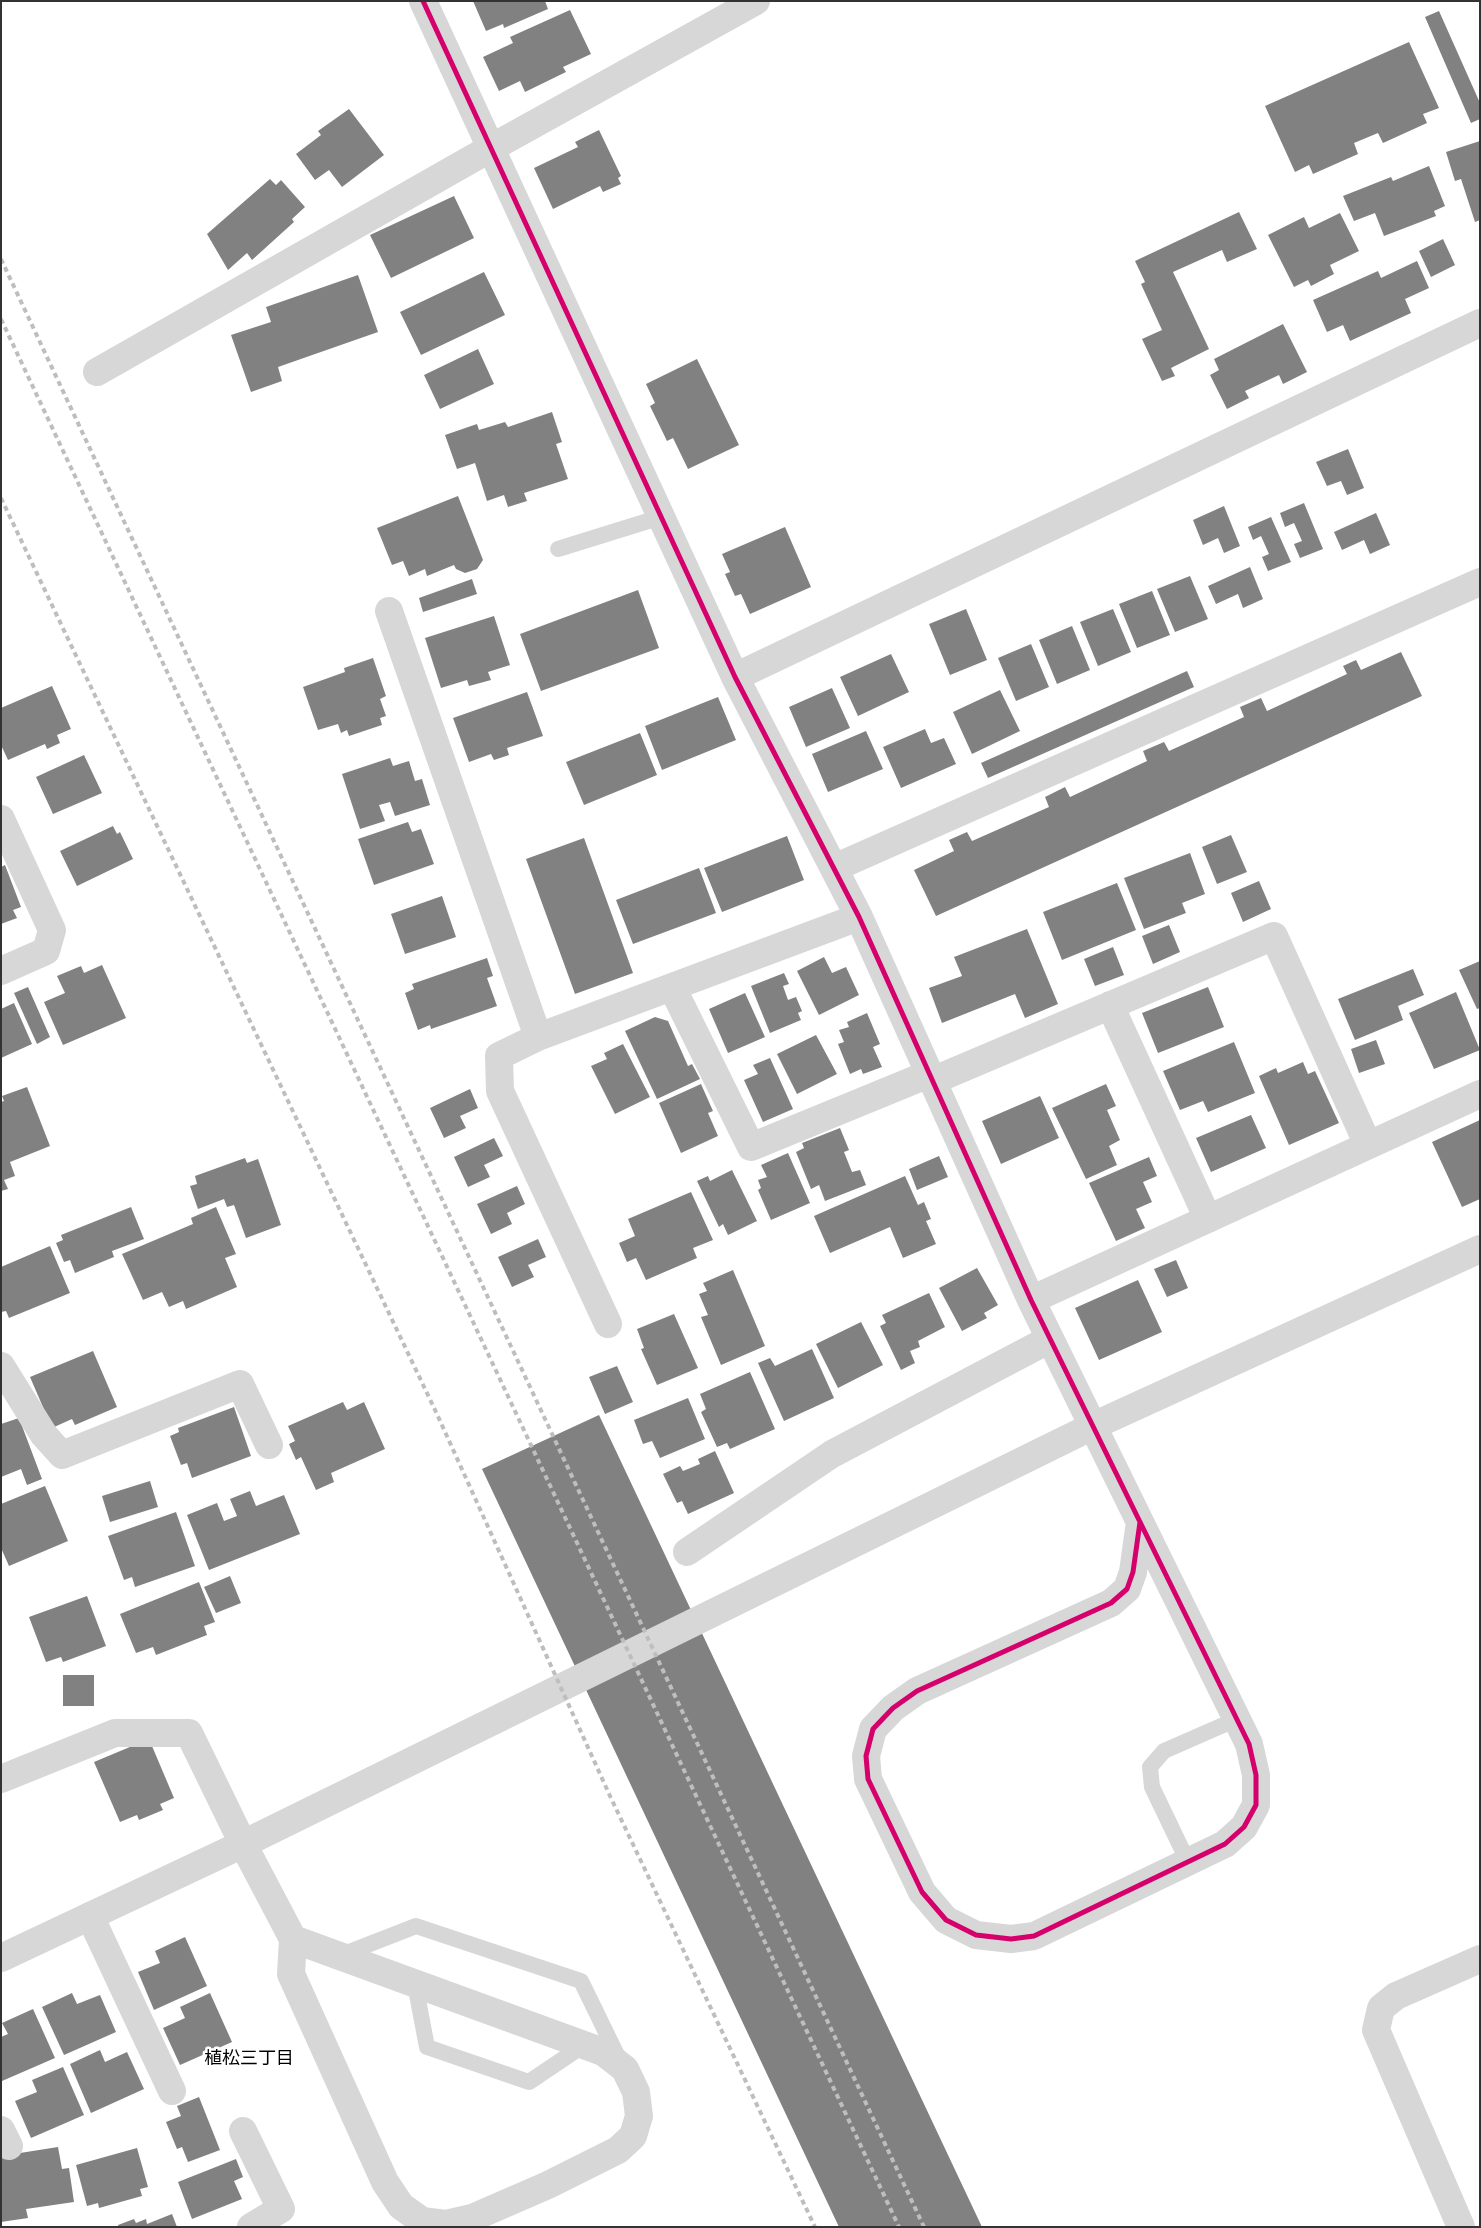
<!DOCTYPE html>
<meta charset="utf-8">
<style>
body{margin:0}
#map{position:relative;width:1481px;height:2228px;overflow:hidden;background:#fff;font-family:"DM Sans",sans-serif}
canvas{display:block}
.frame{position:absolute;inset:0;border:2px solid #333;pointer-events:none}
</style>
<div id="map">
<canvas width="1481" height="2228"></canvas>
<div class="frame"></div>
</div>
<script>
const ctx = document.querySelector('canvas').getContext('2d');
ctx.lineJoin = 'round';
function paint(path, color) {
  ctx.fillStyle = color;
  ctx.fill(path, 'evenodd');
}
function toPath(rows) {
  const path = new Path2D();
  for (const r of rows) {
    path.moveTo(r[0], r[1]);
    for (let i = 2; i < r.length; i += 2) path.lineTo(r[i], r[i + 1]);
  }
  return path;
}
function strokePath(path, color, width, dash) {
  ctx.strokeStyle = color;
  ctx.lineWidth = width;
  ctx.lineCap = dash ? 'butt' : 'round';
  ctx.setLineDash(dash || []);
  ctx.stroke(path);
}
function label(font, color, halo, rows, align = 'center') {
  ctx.font = font + ' "DM Sans","Noto Sans JP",sans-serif';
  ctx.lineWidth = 5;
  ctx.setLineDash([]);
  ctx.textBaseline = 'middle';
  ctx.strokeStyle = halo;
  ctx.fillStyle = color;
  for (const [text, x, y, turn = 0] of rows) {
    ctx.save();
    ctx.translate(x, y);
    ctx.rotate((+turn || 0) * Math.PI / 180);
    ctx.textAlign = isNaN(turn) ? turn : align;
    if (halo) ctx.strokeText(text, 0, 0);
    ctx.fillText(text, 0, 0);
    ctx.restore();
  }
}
paint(toPath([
 [473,1,545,1,548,9,504,28,503,24,486,31],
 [570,10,591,54,563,67,566,72,525,92,520,81,499,91,483,57,513,43,510,37],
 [1439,11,1480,103,1480,119,1471,123,1425,17],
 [1409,42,1439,108,1423,114,1427,123,1383,143,1378,133,1354,143,1358,154,1313,174,1309,165,1295,172,1265,106],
 [349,109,384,155,342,187,329,170,315,180,296,154,321,135,318,131],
 [599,130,621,176,618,178,621,184,603,192,600,186,553,209,534,168,578,147,575,142],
 [1480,141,1480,220,1475,222,1461,179,1455,181,1446,152],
 [1429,166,1445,206,1434,211,1436,216,1384,236,1375,213,1354,221,1343,196,1391,177,1393,181],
 [270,179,276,185,281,180,305,207,292,219,294,222,252,260,247,253,228,270,207,234],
 [454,196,474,238,391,278,370,235],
 [1239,212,1257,249,1227,262,1222,250,1173,272,1209,349,1171,368,1175,376,1162,381,1142,339,1162,330,1141,284,1145,282,1135,261],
 [1340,213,1359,251,1330,265,1334,274,1311,286,1308,280,1294,287,1268,235,1304,217,1309,228],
 [1443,239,1455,265,1431,277,1419,251],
 [1417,261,1429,288,1405,299,1411,313,1350,341,1343,325,1327,332,1313,300,1378,271,1381,278],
 [484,272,505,315,421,355,400,312],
 [358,275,378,332,278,367,282,381,251,392,231,335,271,322,266,307],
 [1283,324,1307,372,1283,384,1279,375,1245,391,1249,398,1227,409,1210,375,1219,370,1214,359],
 [478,349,494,384,440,409,424,375],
 [697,359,739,445,688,469,673,438,667,441,650,406,655,403,646,384],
 [552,412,562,442,556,444,568,479,524,493,527,501,508,507,504,495,487,501,475,463,457,469,445,435,477,424,479,430,505,422,508,427],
 [1348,449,1364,488,1347,495,1341,481,1327,486,1316,462],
 [458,496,483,560,477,569,465,573,456,569,454,565,427,576,425,569,409,576,403,561,392,565,377,528],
 [1304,503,1323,549,1300,558,1294,544,1302,541,1294,523,1285,527,1280,513],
 [1224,506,1240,546,1224,553,1218,538,1203,545,1193,520],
 [1376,513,1390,545,1370,554,1364,540,1342,550,1334,532],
 [1271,517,1291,562,1268,571,1262,557,1269,554,1261,536,1253,540,1248,527],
 [785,527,811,587,750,614,741,594,735,596,725,574,730,572,722,554],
 [1250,567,1263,599,1243,608,1238,594,1216,604,1208,586],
 [1190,576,1208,619,1175,632,1157,589],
 [472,579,477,594,423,612,419,598],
 [638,590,659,648,541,691,520,634],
 [1152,591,1170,635,1137,648,1119,604],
 [966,609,987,660,950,675,929,624],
 [1113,609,1131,652,1098,666,1080,622],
 [494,616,510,665,488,672,491,680,469,686,467,680,441,688,425,638],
 [1072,626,1090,670,1057,684,1039,640],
 [1031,644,1049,687,1016,701,998,658],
 [1401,652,1422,696,936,916,914,870,954,851,949,840,967,832,972,841,1049,807,1045,797,1065,787,1070,797,1147,761,1143,751,1164,742,1169,751,1244,717,1240,707,1261,698,1267,711,1347,674,1343,666,1356,660,1361,670],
 [891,654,909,692,858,716,840,677],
 [373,658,386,696,380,699,386,716,380,718,382,725,349,736,347,730,341,733,338,724,318,730,303,687,345,672,344,668],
 [1187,671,1194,687,988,778,981,763],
 [52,686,71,729,57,735,60,743,47,749,45,744,8,760,1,745,1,708],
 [832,688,850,728,806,747,789,707],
 [1000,690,1020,731,972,754,953,712],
 [527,692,543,736,507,748,509,755,494,760,491,754,469,762,453,718],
 [718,697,736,740,662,770,645,726],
 [925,729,931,743,944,738,956,764,901,788,883,747],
 [866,731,883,769,828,792,812,754],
 [640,733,657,775,584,805,566,762],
 [84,755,102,793,53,814,36,777],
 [390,758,393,766,409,761,415,781,422,779,430,805,395,816,390,802,379,805,385,821,360,829,342,774],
 [408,822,412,832,421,829,434,864,374,885,358,839],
 [113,826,117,834,120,832,133,859,77,886,60,851],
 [1231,835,1247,872,1217,884,1202,847],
 [787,836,804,880,722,912,704,868],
 [584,838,633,973,575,994,526,859],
 [1190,853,1205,894,1182,903,1186,913,1144,929,1124,878],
 [5,865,21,907,13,910,17,918,1,924,1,867],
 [699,868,716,913,633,944,616,900],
 [1259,881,1271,909,1243,922,1231,893],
 [1117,883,1136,930,1062,960,1043,912],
 [442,896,456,937,405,954,391,914],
 [1169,925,1180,952,1153,964,1142,936],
 [1027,929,1058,1004,1025,1018,1015,994,942,1023,929,988,962,976,954,957],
 [1113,947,1124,975,1095,986,1084,959],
 [824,957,832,973,846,967,859,995,819,1015,797,971],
 [487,958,493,976,487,978,497,1006,431,1029,430,1025,418,1030,405,993,414,989,412,984],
 [1480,961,1480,1008,1477,1009,1459,970],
 [102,965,126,1018,63,1045,44,1002,65,993,57,976,81,966,84,973],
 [1413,969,1424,995,1398,1006,1403,1020,1355,1040,1338,999],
 [784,973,789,984,783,986,788,1000,796,997,802,1011,798,1013,801,1020,770,1033,751,986],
 [28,987,50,1037,37,1044,14,993],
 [1208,987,1224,1027,1158,1053,1142,1013],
 [1456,992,1480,1050,1434,1069,1409,1013],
 [745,993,765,1037,728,1053,709,1009],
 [14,1003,32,1044,1,1058,1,1009],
 [867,1013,880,1044,873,1047,882,1067,863,1074,861,1069,850,1074,838,1044,844,1042,839,1030,849,1027,847,1022],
 [655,1017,668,1021,688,1066,692,1064,700,1079,657,1099,625,1031],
 [816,1035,837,1074,797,1094,777,1054],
 [1376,1040,1385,1064,1359,1073,1351,1049],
 [1234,1042,1255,1093,1208,1112,1203,1101,1180,1110,1163,1071],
 [623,1044,650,1097,615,1114,591,1066,607,1059,604,1053],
 [770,1058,793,1109,763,1122,744,1080,758,1074,753,1065],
 [1303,1062,1308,1074,1315,1071,1339,1123,1289,1145,1259,1076,1276,1068,1278,1073],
 [701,1084,713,1111,708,1113,718,1136,681,1153,659,1103],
 [1106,1084,1116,1106,1107,1110,1120,1140,1109,1146,1117,1165,1086,1179,1052,1108],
 [27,1087,50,1146,10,1162,15,1176,4,1180,8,1189,1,1191,1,1102,4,1101,2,1096],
 [470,1089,478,1108,460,1116,466,1128,444,1138,430,1108],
 [1040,1096,1059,1138,1001,1164,982,1121],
 [1251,1115,1266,1148,1211,1172,1196,1138],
 [1480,1120,1480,1199,1462,1207,1432,1142],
 [840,1128,849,1150,844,1152,852,1172,860,1170,866,1185,825,1201,819,1185,811,1189,796,1152,804,1148,802,1143],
 [494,1138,503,1156,484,1165,490,1177,468,1187,454,1157],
 [788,1153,810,1203,771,1220,758,1190,761,1188,758,1180,767,1177,761,1165],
 [939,1156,948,1177,917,1190,909,1169],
 [1149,1157,1157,1176,1143,1182,1152,1202,1136,1209,1145,1228,1116,1241,1089,1183],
 [245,1158,247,1163,258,1159,281,1225,246,1238,234,1205,227,1207,224,1199,198,1209,190,1186,197,1184,195,1176],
 [732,1170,757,1221,728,1235,723,1224,719,1227,697,1181,708,1176,710,1181],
 [905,1176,918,1205,924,1202,931,1219,926,1221,936,1244,903,1258,890,1227,830,1253,814,1216],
 [517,1186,525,1204,507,1213,512,1224,491,1234,477,1204],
 [691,1192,713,1240,693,1248,697,1258,646,1280,636,1258,627,1262,619,1243,635,1236,628,1219],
 [131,1207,144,1239,112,1251,114,1257,75,1273,70,1260,64,1262,56,1243,63,1240,61,1235],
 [216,1207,236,1254,225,1258,237,1287,186,1309,183,1301,169,1307,162,1292,143,1300,122,1254,193,1224,191,1218],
 [538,1239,546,1257,528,1265,534,1277,512,1287,498,1257],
 [50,1246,70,1293,9,1318,6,1311,1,1312,1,1267],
 [1176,1260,1188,1288,1167,1297,1154,1269],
 [977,1268,998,1305,984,1313,987,1318,962,1331,939,1288],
 [733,1270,765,1346,721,1365,701,1317,708,1315,699,1294,707,1291,703,1283],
 [1138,1280,1162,1332,1099,1360,1075,1308],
 [929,1293,945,1327,918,1341,920,1347,910,1351,915,1363,901,1370,880,1326,886,1323,882,1315],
 [674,1314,698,1368,657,1385,641,1349,644,1348,637,1329],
 [861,1322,883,1365,838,1388,816,1344],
 [812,1349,834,1398,784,1421,758,1363,770,1358,775,1366],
 [93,1351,117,1407,75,1425,72,1419,52,1428,30,1377],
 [617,1366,633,1402,605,1414,589,1377],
 [750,1372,775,1429,730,1449,727,1443,717,1447,701,1412,706,1409,700,1394],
 [688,1398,705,1439,660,1458,652,1441,643,1444,634,1420],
 [343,1402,347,1410,364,1402,385,1449,331,1473,334,1482,316,1490,301,1457,296,1460,289,1444,295,1441,288,1426],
 [234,1407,251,1456,192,1478,187,1463,181,1465,170,1436,179,1432,178,1428],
 [599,1415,982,2227,839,2227,482,1469],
 [19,1418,42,1479,27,1485,21,1469,1,1477,1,1424],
 [715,1451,734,1493,688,1514,682,1501,677,1503,663,1474,680,1466,683,1471,700,1464,698,1459],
 [150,1481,158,1507,110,1522,102,1496],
 [45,1486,68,1541,9,1566,1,1548,1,1504],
 [250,1491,256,1506,284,1495,300,1534,209,1570,187,1515,217,1503,224,1521,237,1516,230,1499],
 [176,1512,195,1566,135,1587,132,1577,124,1580,108,1536],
 [230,1576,241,1603,216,1613,204,1587],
 [199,1582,215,1622,204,1626,207,1635,156,1655,153,1647,136,1653,120,1614],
 [87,1596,106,1646,63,1662,61,1657,46,1662,29,1617],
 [63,1675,94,1675,94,1706,63,1706],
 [149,1739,174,1798,160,1804,163,1810,139,1820,137,1815,120,1822,94,1762],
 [185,1937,207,1986,154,2010,138,1972,160,1963,155,1951],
 [72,1993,77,2004,100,1995,116,2032,64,2055,42,2007],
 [210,1993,232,2042,180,2065,163,2028,185,2018,180,2007],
 [33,2009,55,2058,2,2081,1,2037,8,2034,2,2023],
 [100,2050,105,2062,127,2052,144,2089,91,2113,70,2064],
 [63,2067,84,2115,31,2138,15,2101,37,2092,32,2080],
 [199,2097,220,2150,188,2162,182,2147,177,2149,166,2122,181,2116,177,2106],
 [58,2147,62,2169,69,2168,74,2202,26,2209,28,2218,1,2222,1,2150,20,2153],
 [137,2148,148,2187,140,2189,142,2196,99,2208,98,2203,87,2206,76,2165],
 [236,2159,243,2177,234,2181,242,2199,192,2219,178,2182],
 [172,2214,177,2227,118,2227,118,2225,134,2219,136,2223,146,2219,147,2224]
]), '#818181');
strokePath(toPath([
 [558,549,661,517],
 [1188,1862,1152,1787,1150,1767,1164,1751,1237,1719],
 [339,1956,416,1926,581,1981,619,2059],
 [415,1984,427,2047,529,2082,584,2045]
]), '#d7d7d7', 16);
strokePath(toPath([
 [423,1,735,677,859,917,1031,1300,1249,1744,1256,1775,1256,1805,1244,1827,1225,1844,1034,1936,1011,1939,976,1935,946,1920,922,1892,868,1779,866,1756,873,1729,893,1708,917,1691,1111,1603,1127,1589,1133,1572,1140,1522],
 [97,372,491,148,756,1],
 [389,611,538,1037],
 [735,677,1480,323],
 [1,819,52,930,46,951,1,971],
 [834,868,1480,582],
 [672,987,751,1147,929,1074],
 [1110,1005,1208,1219],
 [932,1081,1274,936,1368,1145],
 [1031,1300,1480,1094],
 [608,1324,500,1091,499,1056,538,1037,859,917],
 [1,1366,44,1435,62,1455,240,1384,269,1445],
 [687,1552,832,1454,1050,1339],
 [1,1779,115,1733,189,1733,243,1844,293,1939,291,1974,385,2182,401,2206,422,2221,446,2224,472,2218,548,2185,618,2150,633,2136,639,2116,636,2092,625,2069,603,2052,293,1939],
 [90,1916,172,2091],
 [1,2130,9,2146],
 [243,2131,281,2209,251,2227],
 [1461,2227,1376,2030,1381,2008,1396,1996,1480,1959]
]), '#d7d7d7', 28);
strokePath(toPath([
 [1,1958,243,1844,1093,1426,1480,1249]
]), '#d7d7d7', 28);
strokePath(toPath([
 [1,259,924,2227],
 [1,319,899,2227],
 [1,498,436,1412,610,1796,815,2227]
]), '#bebebe', 4, [5, 4]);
strokePath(toPath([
 [423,1,735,677,859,917,1031,1300,1249,1744,1256,1775,1256,1805,1244,1827,1225,1844,1034,1936,1011,1939,976,1935,946,1920,922,1892,868,1779,866,1756,873,1729,893,1708,917,1691,1111,1603,1127,1589,1133,1572,1140,1522]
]), '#d6006c', 5);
label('18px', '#000', '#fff', [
 ["植松三丁目",249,2059]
]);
</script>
